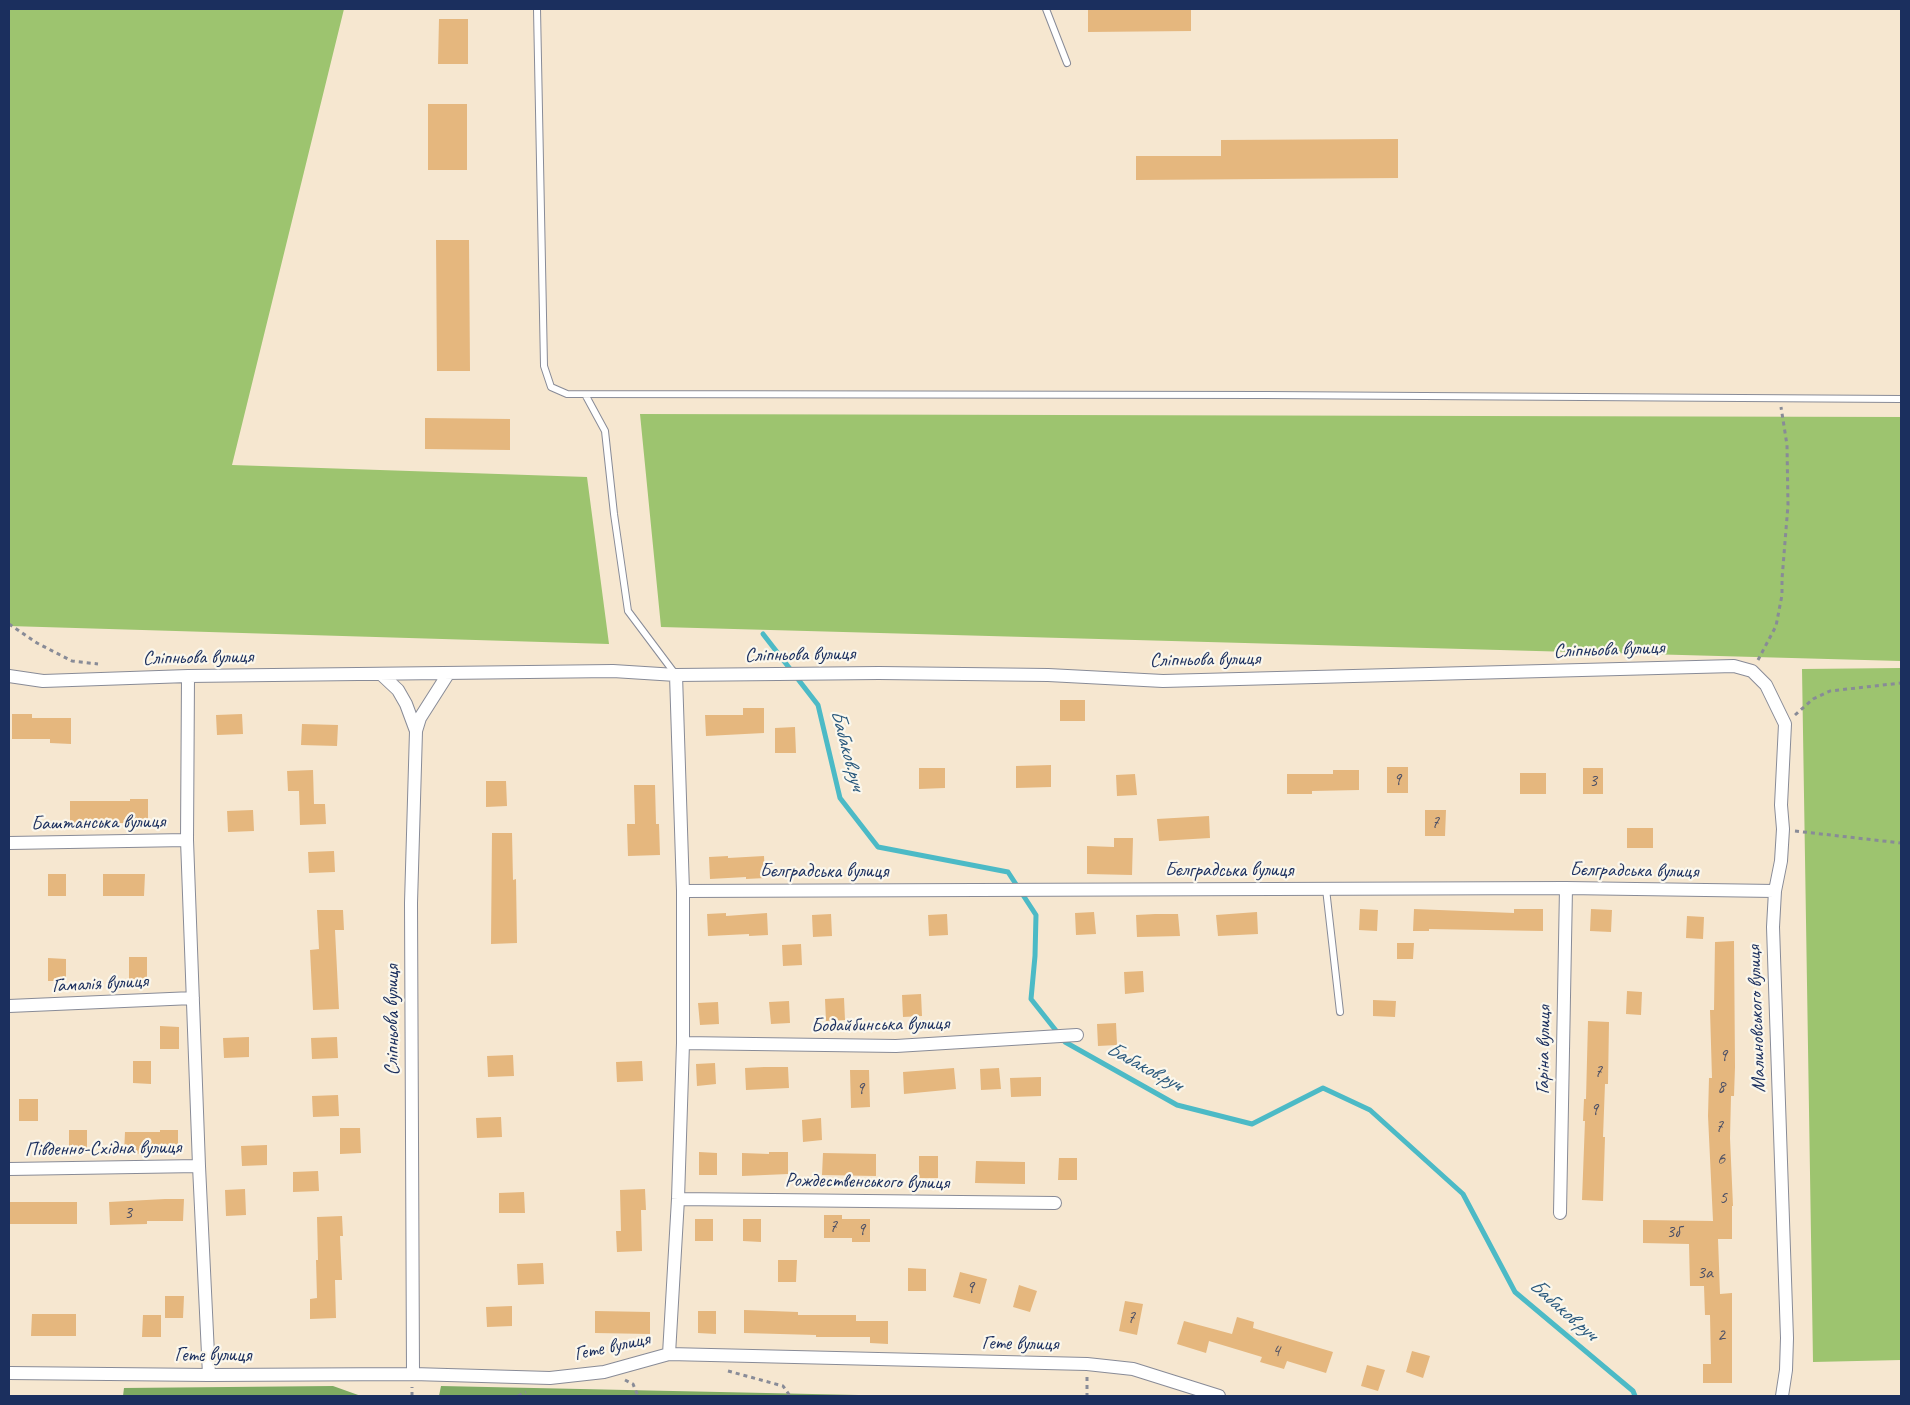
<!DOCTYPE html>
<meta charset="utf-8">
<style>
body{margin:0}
#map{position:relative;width:1910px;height:1405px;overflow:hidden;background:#f6e7d0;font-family:Caveat,sans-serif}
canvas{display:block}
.frame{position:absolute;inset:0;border:10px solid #1b2f5e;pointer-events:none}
</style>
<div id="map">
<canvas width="1910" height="1405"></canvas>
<div class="frame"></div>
</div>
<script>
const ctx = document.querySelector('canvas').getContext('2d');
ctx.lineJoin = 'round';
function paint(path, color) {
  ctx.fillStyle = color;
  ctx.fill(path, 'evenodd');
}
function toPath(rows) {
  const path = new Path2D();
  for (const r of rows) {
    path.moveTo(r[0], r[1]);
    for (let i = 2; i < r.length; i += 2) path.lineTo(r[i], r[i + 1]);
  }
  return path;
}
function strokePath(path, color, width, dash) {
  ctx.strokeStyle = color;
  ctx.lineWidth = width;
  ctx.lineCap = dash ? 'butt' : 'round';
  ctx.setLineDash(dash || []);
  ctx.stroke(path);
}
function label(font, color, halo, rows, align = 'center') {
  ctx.font = font + ' Caveat,sans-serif';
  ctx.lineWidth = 4.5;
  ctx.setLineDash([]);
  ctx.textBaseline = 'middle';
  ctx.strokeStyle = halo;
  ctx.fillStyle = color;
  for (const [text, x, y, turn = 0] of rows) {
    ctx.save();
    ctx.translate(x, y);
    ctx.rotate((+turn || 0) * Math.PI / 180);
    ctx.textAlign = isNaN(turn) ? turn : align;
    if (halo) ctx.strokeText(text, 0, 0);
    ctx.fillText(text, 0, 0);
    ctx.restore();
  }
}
paint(toPath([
 [9,9,344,9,232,465,587,477,609,644,9,626],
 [640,414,1901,417,1901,661,661,627],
 [1901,668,1901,1360,1813,1362,1802,669]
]), '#9dc46f');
paint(toPath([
 [333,1386,361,1396,123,1396,124,1388],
 [441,1386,905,1396,439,1396]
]), '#7eaa62');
strokePath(toPath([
 [763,634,818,705,840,798,878,847,1008,872,1036,915,1035,956,1031,999,1065,1042,1177,1105,1252,1124,1323,1088,1370,1110,1463,1194,1515,1292,1633,1391,1635,1396]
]), '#4cbac6', 5);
paint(toPath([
 [1088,9,1191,9,1191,31,1088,32],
 [439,19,468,19,468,64,438,64],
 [428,104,467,104,467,170,428,170],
 [1398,139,1398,178,1136,180,1136,156,1221,156,1221,140],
 [436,240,469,240,470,371,437,371],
 [425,418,510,419,510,450,425,449],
 [1060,700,1085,700,1085,721,1060,721],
 [743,708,764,708,764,733,706,736,705,715,743,715],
 [12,714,32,714,32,718,71,718,71,744,50,743,50,739,12,739],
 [242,714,243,734,217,735,216,715],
 [302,724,338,725,337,746,301,745],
 [795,727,796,753,775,753,775,728],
 [1051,765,1051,787,1016,788,1016,766],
 [1387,767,1408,767,1408,793,1387,793],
 [919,768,945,768,945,788,919,789],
 [1583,768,1603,768,1603,794,1583,794],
 [313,770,314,804,325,804,326,824,300,825,299,791,288,791,287,771],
 [1333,770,1359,770,1359,790,1312,791,1312,794,1287,794,1287,774,1333,774],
 [1520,773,1546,773,1546,794,1520,794],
 [1135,774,1137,795,1117,796,1116,775],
 [486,781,506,781,507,806,486,807],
 [634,785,655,785,656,824,659,824,660,855,628,856,627,824,635,824],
 [130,799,148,799,148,821,124,821,124,823,70,823,70,801,130,801],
 [253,810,254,831,228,832,227,811],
 [1425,810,1446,810,1445,836,1425,836],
 [1209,816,1210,838,1159,841,1157,819],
 [1627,828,1653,828,1653,848,1627,848],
 [492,833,512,833,513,880,516,879,517,943,491,944],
 [1114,838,1133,838,1132,875,1087,874,1087,846,1114,847],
 [334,851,335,872,309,873,308,852],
 [728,856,728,858,764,856,765,878,746,879,746,877,710,879,709,857],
 [48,874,66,874,66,896,48,896],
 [103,874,145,874,144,896,103,896],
 [1360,909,1378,910,1377,931,1359,930],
 [1414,909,1514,913,1514,909,1543,909,1543,931,1429,929,1429,931,1413,931],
 [1591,909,1612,910,1611,932,1590,931],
 [317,910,343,910,344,930,335,930,339,1009,313,1010,310,950,319,949],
 [1094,912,1096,934,1076,935,1075,913],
 [1257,912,1258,934,1218,936,1216,915],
 [726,913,726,916,767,913,768,935,749,936,749,934,708,936,707,914],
 [831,914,832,936,813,937,812,915],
 [947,914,948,935,929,936,928,915],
 [1155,914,1178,914,1180,936,1137,937,1136,915],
 [1687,916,1704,917,1703,939,1686,938],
 [1734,941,1735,1067,1734,1096,1731,1096,1730,1138,1733,1206,1732,1206,1732,1239,1718,1239,1720,1294,1732,1293,1732,1383,1703,1383,1703,1364,1711,1364,1710,1315,1705,1315,1704,1286,1690,1286,1689,1244,1643,1243,1643,1220,1713,1221,1708,1116,1709,1078,1712,1078,1710,1010,1714,1010,1715,942],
 [1397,943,1414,943,1413,959,1397,959],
 [801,944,802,965,783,966,782,945],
 [129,957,147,957,147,979,129,979],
 [48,958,66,959,66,981,48,981],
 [1143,971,1144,992,1125,994,1124,972],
 [1627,991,1642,992,1641,1015,1626,1014],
 [921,994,922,1016,903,1017,902,995],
 [844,998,845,1020,826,1021,825,999],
 [1373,1000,1396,1001,1395,1017,1373,1016],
 [789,1001,790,1023,771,1024,769,1002],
 [718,1002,719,1024,700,1025,698,1003],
 [1588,1021,1609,1022,1608,1084,1605,1084,1603,1137,1605,1137,1603,1201,1582,1200,1585,1121,1583,1121,1584,1099,1586,1099],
 [1116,1023,1117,1045,1098,1046,1097,1024],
 [160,1026,179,1027,179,1049,160,1049],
 [249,1037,249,1057,224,1058,223,1038],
 [337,1037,338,1058,312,1059,311,1038],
 [513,1055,514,1076,488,1077,487,1056],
 [133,1061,151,1061,151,1084,133,1083],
 [642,1061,643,1081,617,1082,616,1062],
 [715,1063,716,1084,697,1086,696,1064],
 [764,1067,788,1067,789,1088,746,1090,745,1068],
 [954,1068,956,1089,904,1094,903,1072],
 [999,1068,1001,1089,981,1090,980,1069],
 [850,1070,869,1070,870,1107,851,1108],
 [1041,1077,1041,1096,1011,1097,1010,1078],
 [338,1095,339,1116,313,1117,312,1096],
 [19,1099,38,1099,38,1121,19,1121],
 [501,1117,502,1137,477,1138,476,1118],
 [821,1118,822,1140,803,1142,802,1120],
 [340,1128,360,1128,361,1153,340,1154],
 [69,1130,87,1130,87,1153,69,1152],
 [160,1130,178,1130,178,1152,124,1154,125,1132,160,1132],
 [267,1145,267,1165,242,1166,241,1146],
 [699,1152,717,1153,717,1175,699,1175],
 [769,1152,788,1152,788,1174,742,1176,742,1153,769,1154],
 [823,1153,876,1154,876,1176,822,1175],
 [919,1156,938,1156,938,1178,919,1178],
 [1059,1158,1077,1158,1077,1180,1058,1180],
 [976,1161,1025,1162,1025,1184,975,1183],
 [318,1171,319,1191,293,1192,293,1172],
 [245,1189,246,1215,226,1216,225,1190],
 [645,1189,646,1210,641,1210,642,1251,617,1252,616,1231,621,1231,620,1190],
 [524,1192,525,1213,499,1213,499,1193],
 [165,1199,184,1199,183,1221,147,1221,147,1224,110,1225,109,1202],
 [9,1202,77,1202,77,1224,9,1224],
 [824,1215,842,1215,842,1219,870,1219,870,1242,852,1242,852,1238,824,1238],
 [342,1216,343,1236,340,1236,342,1280,335,1280,336,1318,310,1319,310,1299,317,1298,316,1260,318,1260,317,1217],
 [695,1219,713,1219,713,1241,695,1241],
 [743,1219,761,1219,761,1242,743,1241],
 [778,1260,797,1260,796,1282,778,1282],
 [543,1263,544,1284,518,1285,517,1264],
 [908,1268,926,1269,926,1291,908,1291],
 [960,1272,987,1279,980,1304,953,1297],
 [1019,1285,1037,1291,1030,1312,1013,1307],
 [165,1296,184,1296,183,1318,165,1318],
 [1125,1301,1143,1304,1137,1335,1119,1331],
 [512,1306,512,1326,487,1327,486,1307],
 [744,1310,798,1312,798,1315,856,1315,856,1321,888,1321,888,1344,870,1343,870,1337,816,1337,816,1335,744,1333],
 [595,1311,650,1312,650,1334,595,1333],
 [698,1311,716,1311,716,1334,698,1333],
 [32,1314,76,1314,76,1336,31,1336],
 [143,1315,161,1315,161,1337,142,1337],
 [1237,1317,1254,1322,1253,1328,1333,1352,1326,1373,1287,1361,1284,1369,1260,1362,1262,1357,1209,1341,1206,1353,1177,1344,1184,1321,1232,1334],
 [1412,1351,1430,1356,1423,1378,1406,1372],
 [1367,1365,1385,1370,1378,1391,1361,1386]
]), '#e5b77e');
const service = toPath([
 [537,9,544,366,551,387,567,394,1264,395,1901,399],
 [1046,9,1067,63],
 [586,396,605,431,614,514,628,611,676,675],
 [1326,889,1340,1012]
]);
const minor = toPath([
 [382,675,398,690,406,704,416,731],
 [9,676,43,681,188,676,613,671,676,675,879,673,1048,675,1163,681,1734,666,1752,671,1766,685,1785,724,1781,805,1783,829,1781,861,1775,891,1773,927,1787,1338,1786,1370,1782,1396],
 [188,676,187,840,199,1166,209,1375],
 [9,843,187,840],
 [683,891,1566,888,1775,891],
 [9,1006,193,998],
 [683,1043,896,1046,1077,1035],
 [9,1169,199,1166],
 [678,1199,1055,1203],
 [1560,1213,1566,888],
 [669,1354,678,1199,683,1043,683,891,676,675],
 [9,1373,209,1375,413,1374,550,1378,604,1372,669,1354,1087,1364,1133,1369,1219,1396],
 [413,1374,411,903,416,731,420,718,448,674]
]);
strokePath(service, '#888b97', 8);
strokePath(minor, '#888b97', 14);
strokePath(toPath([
 [9,624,37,643,72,661,98,664],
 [1758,660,1776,626,1782,595,1782,579,1788,505,1787,445,1781,407],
 [1795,715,1813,699,1830,691,1901,683],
 [1795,831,1901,843],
 [728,1371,783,1386,790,1396],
 [1087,1377,1087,1396],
 [625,1380,633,1384,638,1396],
 [412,1396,412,1387],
 [518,1396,526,1392]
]), '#888b97', 3, [4, 4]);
strokePath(service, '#fff', 6);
strokePath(minor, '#fff', 12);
label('18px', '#4e5166', null, [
 ["9",1397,780],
 ["3",1593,781],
 ["7",1435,823],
 ["9",1723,1056],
 ["7",1598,1072],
 ["8",1721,1087],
 ["9",860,1089],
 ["9",1594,1110],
 ["7",1719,1127],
 ["6",1721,1159],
 ["5",1723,1198],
 ["3",128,1213],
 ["7",833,1227],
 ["9",861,1230],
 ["3б",1673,1232],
 ["3а",1705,1273],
 ["9",970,1288],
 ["7",1131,1318],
 ["2",1721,1335],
 ["4",1276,1351]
]);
label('20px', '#1b2f5e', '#fbf7ec', [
 ["Сліпньова вулиця",1609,650,-2],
 ["Сліпньова вулиця",800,655,-1],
 ["Сліпньова вулиця",198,658,-1],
 ["Сліпньова вулиця",1205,660,-1],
 ["Баштанська вулиця",98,823,-1],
 ["Бєлградська вулиця",1229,871],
 ["Бєлградська вулиця",1634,871,1],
 ["Бєлградська вулиця",824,872],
 ["Гамалія вулиця",100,984,-3],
 ["Малиновського вулиця",1757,1019,-92],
 ["Сліпньова вулиця",393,1020,-90],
 ["Бодайбинська вулиця",880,1025,-1],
 ["Гаріна вулиця",1544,1050,-89],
 ["Південно-Східна вулиця",103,1149,-1],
 ["Рождественського вулиця",867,1182,1],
 ["Гете вулиця",1020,1344,1],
 ["Гете вулиця",612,1347,-12],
 ["Гете вулиця",213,1356]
]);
label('italic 21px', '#2a597d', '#fbf7ec', [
 ["Бабаков.руч",847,750,75],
 ["Бабаков.руч",1144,1067,28],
 ["Бабаков.руч",1563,1310,41]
]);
</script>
